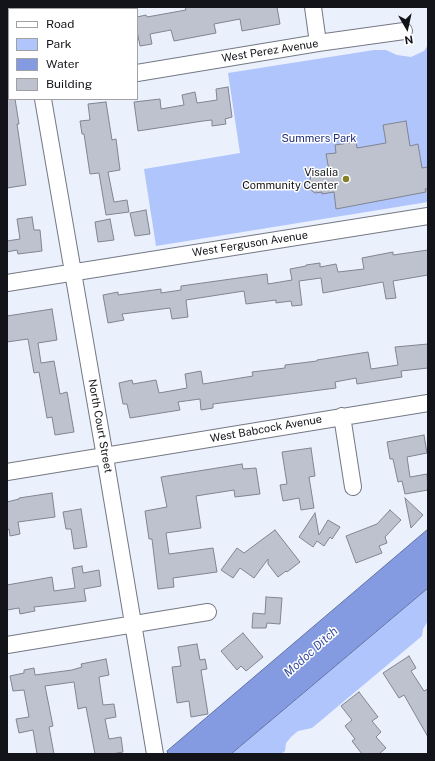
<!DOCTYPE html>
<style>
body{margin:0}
#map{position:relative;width:435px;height:761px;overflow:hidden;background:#ebf0fd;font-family:"Public Sans",sans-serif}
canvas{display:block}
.frame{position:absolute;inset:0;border:8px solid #131419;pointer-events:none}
.legend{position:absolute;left:8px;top:8px;width:130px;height:92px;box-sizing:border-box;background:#fff;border:1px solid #a1a1a3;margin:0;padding:5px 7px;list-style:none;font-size:12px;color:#131419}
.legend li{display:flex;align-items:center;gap:8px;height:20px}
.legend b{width:20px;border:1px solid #a1a1a3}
.north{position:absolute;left:387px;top:8px;width:40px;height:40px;-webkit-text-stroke:3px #fff;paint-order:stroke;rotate:171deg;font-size:11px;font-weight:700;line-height:16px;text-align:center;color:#131419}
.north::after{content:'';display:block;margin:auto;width:14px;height:18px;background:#131419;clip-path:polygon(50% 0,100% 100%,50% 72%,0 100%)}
</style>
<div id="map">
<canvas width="435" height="761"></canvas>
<div class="frame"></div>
<ul class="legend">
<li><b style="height:5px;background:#fff"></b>Road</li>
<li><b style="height:11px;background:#b1c5fd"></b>Park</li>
<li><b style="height:11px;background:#849be1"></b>Water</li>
<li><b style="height:11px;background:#bdc2ce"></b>Building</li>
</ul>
<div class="north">N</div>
</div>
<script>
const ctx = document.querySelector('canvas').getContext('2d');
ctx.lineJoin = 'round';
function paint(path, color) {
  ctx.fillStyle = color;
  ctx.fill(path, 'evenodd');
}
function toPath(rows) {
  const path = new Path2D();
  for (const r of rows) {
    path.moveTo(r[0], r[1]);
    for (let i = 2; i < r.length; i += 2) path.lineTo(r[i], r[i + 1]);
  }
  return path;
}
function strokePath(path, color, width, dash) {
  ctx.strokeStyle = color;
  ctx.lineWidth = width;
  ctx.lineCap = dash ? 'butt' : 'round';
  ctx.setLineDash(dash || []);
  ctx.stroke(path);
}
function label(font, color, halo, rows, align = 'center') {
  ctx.font = font + ' "Public Sans",sans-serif';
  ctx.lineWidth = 3;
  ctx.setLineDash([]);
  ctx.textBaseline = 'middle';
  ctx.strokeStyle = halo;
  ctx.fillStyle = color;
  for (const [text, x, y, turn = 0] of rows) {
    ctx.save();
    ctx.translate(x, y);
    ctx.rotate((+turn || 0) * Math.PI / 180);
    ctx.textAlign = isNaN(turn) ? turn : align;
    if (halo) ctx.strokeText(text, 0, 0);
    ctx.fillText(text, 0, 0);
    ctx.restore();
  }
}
paint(toPath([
 [428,45,428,202,156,246,144,169,240,153,228,73,374,50,386,50,397,55,411,57,424,51],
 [428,588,428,621,423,629,422,636,312,728,298,731,291,737,286,743,285,751,281,754,231,754]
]), '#b1c5fd');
const water = toPath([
 [428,529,428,588,231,754,168,754,167,751,428,529]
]);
paint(water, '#849be1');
strokePath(water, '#6272a5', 1);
const building = toPath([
 [185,7,277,7,280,24,242,31,240,19,214,24,216,33,174,41,171,30,150,34,152,44,140,46,137,31,137,17,146,15,147,17,186,10,185,7],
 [7,82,9,82,9,99,15,99,19,124,17,124,26,185,7,188,7,82],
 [228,87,232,117,225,119,226,124,212,126,212,120,203,121,138,131,134,102,160,99,161,109,184,105,182,95,195,92,197,103,217,100,216,89,228,87],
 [106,102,112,140,116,139,120,170,108,172,114,202,127,200,129,212,106,215,99,173,90,174,84,134,82,134,80,121,90,120,88,104,106,102],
 [406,121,410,146,418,144,422,168,428,167,428,189,425,189,426,192,336,209,334,192,322,194,322,192,315,193,312,191,310,178,314,172,329,170,326,154,336,153,335,145,356,142,357,148,386,143,383,125,406,121],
 [146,210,150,234,135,236,130,213,146,210],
 [32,217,34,230,40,230,42,251,18,254,17,250,7,252,7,241,20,239,17,219,32,217],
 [110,219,114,240,98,242,95,222,110,219],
 [428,250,428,275,393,281,396,298,386,299,383,282,323,293,321,278,299,281,302,305,292,306,291,301,276,303,276,300,246,304,244,291,186,300,188,317,172,319,170,308,122,314,124,320,108,323,103,295,118,292,118,295,161,289,161,293,181,290,181,286,267,274,268,284,292,280,290,269,306,266,306,265,320,263,320,267,336,264,338,272,364,269,362,258,393,252,393,255,428,250],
 [52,309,57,340,38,343,41,363,54,361,60,394,67,392,74,432,55,435,52,417,47,418,39,372,34,373,28,339,7,342,7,316,52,309],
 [428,344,428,368,401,371,402,377,357,384,356,378,335,382,336,388,213,404,213,408,201,410,200,399,178,402,180,410,130,418,127,404,123,404,119,383,132,380,133,384,156,380,159,393,187,388,185,374,201,371,203,384,253,376,252,372,285,368,285,365,317,361,317,360,368,352,371,369,398,365,395,347,428,344],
 [424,435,427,453,407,457,410,477,427,474,428,490,405,494,402,481,398,482,393,459,390,459,387,442,424,435],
 [311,448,315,476,309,477,314,508,301,510,299,498,283,501,280,485,287,484,282,452,311,448],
 [242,464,243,469,256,468,260,494,235,497,234,490,196,496,201,528,166,533,169,554,213,548,217,572,173,578,174,587,158,589,152,539,149,539,145,511,167,507,161,477,242,464],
 [52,493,55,517,18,522,20,534,10,536,9,529,7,530,7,502,19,499,19,498,52,493],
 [405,498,423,515,411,528,405,498],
 [81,509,87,547,74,549,71,529,66,529,63,512,81,509],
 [390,510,401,520,385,537,387,543,379,546,382,553,356,563,346,536,377,524,390,510],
 [315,513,319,535,328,520,340,527,332,539,330,537,324,546,317,541,313,547,299,537,315,513],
 [275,530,300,562,287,572,286,571,278,577,268,564,268,559,254,578,240,568,233,578,221,570,237,548,244,553,275,530],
 [82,566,83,573,99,570,101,586,84,589,86,601,34,607,35,611,20,614,19,608,7,610,7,585,52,577,54,591,75,588,72,568,82,566],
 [266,597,282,598,280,624,267,623,266,628,252,628,253,613,265,614,266,597],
 [243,633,263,657,246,671,241,666,237,670,221,651,243,633],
 [197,644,200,660,205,659,207,669,201,670,208,714,191,717,189,701,177,703,172,667,181,666,178,647,197,644],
 [409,656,416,668,411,671,424,691,428,689,428,737,404,695,399,698,383,673,409,656],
 [106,659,109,675,99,677,103,705,114,704,116,717,105,719,109,739,121,737,123,752,112,754,95,754,86,707,78,709,74,682,45,686,53,726,49,727,54,754,37,754,33,730,19,733,16,719,29,717,24,690,13,691,10,676,24,673,24,670,34,668,35,675,72,670,82,667,81,664,106,659],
 [359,692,378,717,372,721,381,732,376,737,386,748,379,754,362,754,352,741,355,739,345,726,352,720,341,706,359,692]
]);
paint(building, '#bdc2ce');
strokePath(building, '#808590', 1);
const minor = toPath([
 [28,7,28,9],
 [313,7,318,43],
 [137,73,318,43,404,31],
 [43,99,105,457,155,754],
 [7,283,428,216],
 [342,416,353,487],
 [7,472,428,403],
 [7,645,208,612]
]);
strokePath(minor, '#747984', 18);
strokePath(minor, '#fff', 16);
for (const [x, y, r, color] of [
 [346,179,4,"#868028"]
]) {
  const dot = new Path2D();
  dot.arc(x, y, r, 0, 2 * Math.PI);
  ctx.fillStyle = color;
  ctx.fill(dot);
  strokePath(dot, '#fff', 1.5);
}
label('11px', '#131419', '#fff', [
 ["West Perez Avenue",270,51,-9],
 ["West Ferguson Avenue",250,244,-9],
 ["North Court Street",100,426,80],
 ["West Babcock Avenue",266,429,-10]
]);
label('11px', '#203080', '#fff', [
 ["Summers Park",319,139]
]);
label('11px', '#131419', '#fff', [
 ["Visalia",338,173],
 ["Community Center",338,186]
], 'right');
label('italic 12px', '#384ea1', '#fff', [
 ["Modoc Ditch",311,652,-42]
]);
</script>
